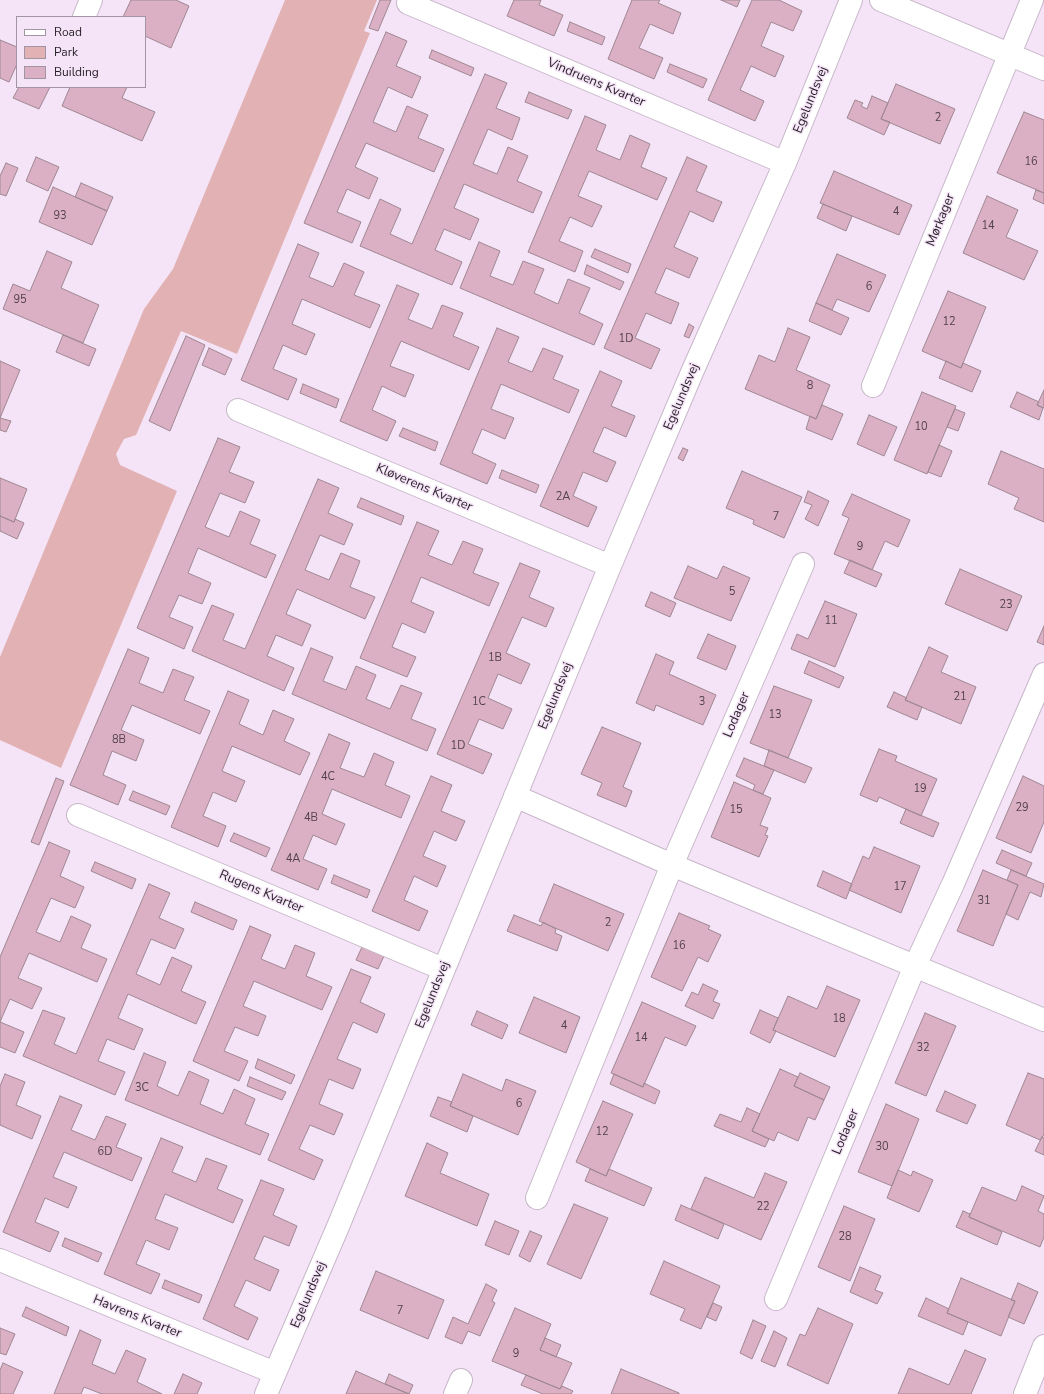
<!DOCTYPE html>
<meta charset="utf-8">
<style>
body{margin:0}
#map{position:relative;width:1044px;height:1394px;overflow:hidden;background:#f5e4f7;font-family:"Nunito Sans",sans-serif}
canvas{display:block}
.legend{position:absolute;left:16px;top:16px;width:130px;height:72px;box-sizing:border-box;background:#f5e4f7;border:1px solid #a295a3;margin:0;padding:5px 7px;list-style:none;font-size:12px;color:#251e25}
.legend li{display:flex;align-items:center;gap:8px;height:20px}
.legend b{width:20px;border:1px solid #a295a3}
</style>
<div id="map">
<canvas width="1044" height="1394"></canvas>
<ul class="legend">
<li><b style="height:5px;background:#fff"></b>Road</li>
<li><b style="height:11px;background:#e1b1b3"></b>Park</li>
<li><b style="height:11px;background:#dcb0c4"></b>Building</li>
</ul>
</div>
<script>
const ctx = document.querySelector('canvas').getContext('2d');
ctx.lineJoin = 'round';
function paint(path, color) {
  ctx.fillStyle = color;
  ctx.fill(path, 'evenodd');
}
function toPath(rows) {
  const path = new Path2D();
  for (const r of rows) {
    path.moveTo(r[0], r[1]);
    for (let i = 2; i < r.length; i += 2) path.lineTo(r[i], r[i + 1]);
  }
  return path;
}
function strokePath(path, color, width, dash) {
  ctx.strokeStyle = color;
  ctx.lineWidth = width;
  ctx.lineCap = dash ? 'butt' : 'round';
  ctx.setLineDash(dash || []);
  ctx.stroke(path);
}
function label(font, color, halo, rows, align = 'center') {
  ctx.font = font + ' "Nunito Sans",sans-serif';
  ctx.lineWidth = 3;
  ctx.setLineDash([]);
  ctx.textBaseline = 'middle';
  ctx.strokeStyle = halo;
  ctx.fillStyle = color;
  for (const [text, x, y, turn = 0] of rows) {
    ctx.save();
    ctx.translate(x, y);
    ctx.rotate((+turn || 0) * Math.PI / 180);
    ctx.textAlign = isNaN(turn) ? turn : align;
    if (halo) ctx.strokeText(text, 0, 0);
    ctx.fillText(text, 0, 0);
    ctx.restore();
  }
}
paint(toPath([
 [285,0,377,0,364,31,370,33,237,354,181,331,136,435,124,439,116,454,120,465,177,491,61,768,0,740,0,657,144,309,173,269]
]), '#e1b1b3');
const building = toPath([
 [131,0,176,0,189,6,171,48,145,36,145,17,123,17,131,0],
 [380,0,391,0,378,31,369,28,380,0],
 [514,0,541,0,539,5,563,15,554,36,507,16,514,0],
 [632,0,660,0,658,3,681,13,673,34,650,24,639,48,663,58,654,79,608,59,632,0],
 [721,0,740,0,737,7,721,0],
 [752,0,779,0,802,11,793,31,771,22,761,46,784,56,775,77,751,66,740,90,764,101,755,121,708,100,752,0],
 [570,22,605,37,602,45,567,31,570,22],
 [386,32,407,41,396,66,421,77,412,98,388,87,373,122,396,132,407,106,428,115,418,138,444,149,434,172,366,143,355,167,378,178,369,199,347,189,337,212,361,222,352,243,304,223,386,32],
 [0,40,17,47,17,64,9,82,0,78,0,40],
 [432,50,474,68,471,76,429,58,432,50],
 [670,64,707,79,703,88,667,72,670,64],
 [485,74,507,83,496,108,520,118,512,140,488,129,473,164,497,174,508,147,528,156,517,181,542,192,533,213,464,184,454,208,479,219,470,240,444,229,435,250,462,262,452,285,360,246,380,199,401,209,390,234,412,244,485,74],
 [896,84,955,109,940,144,881,119,896,84],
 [19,87,50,87,39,109,13,98,19,87],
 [70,87,127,87,122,98,155,112,142,141,62,106,70,87],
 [529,92,572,110,568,119,525,102,529,92],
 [872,96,888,103,881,119,890,122,884,135,847,118,855,100,863,103,861,106,867,109,872,96],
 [1024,112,1044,120,1044,193,997,173,1024,112],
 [585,116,606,125,596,150,620,160,630,135,650,144,641,167,667,178,657,200,589,171,578,196,602,206,592,227,570,217,559,241,583,251,575,272,528,252,585,116],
 [36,157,59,167,48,191,26,181,36,157],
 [687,157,707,166,696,191,722,202,713,222,690,211,674,247,698,258,689,278,666,268,655,293,679,303,671,324,646,313,635,338,660,349,651,369,604,348,687,157],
 [6,163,18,168,6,196,0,194,0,176,6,163],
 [834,171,912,205,899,235,820,203,834,171],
 [81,183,113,197,107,211,75,197,81,183],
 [53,187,107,211,92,245,39,222,53,187],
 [1036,190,1044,193,1044,204,1033,199,1036,190],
 [987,196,1018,210,1006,237,1038,251,1024,280,963,253,987,196],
 [823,204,852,216,846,231,817,218,823,204],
 [479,242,500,251,490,276,513,285,523,261,544,269,534,293,558,304,568,279,590,288,579,313,603,324,594,345,460,288,479,242],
 [298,244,319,253,309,277,333,287,344,263,364,272,354,295,380,305,370,328,302,299,292,324,315,334,306,355,283,345,273,369,297,379,288,400,241,380,298,244],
 [595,249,631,264,628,273,591,257,595,249],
 [47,251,72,262,61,288,99,305,83,343,3,309,13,284,30,291,47,251],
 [837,254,886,275,869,312,837,299,832,310,816,303,837,254],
 [587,265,624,282,620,290,584,274,587,265],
 [397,285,419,294,408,319,432,329,442,305,463,313,453,336,479,347,469,370,401,341,390,366,414,375,405,397,382,386,372,410,396,421,387,441,340,421,397,285],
 [948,291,986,307,961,368,922,351,948,291],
 [816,303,849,318,841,335,809,321,816,303],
 [689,324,694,327,689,338,684,336,689,324],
 [497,328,519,337,508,362,532,372,543,348,563,356,553,379,579,390,569,413,501,384,491,409,514,418,505,439,482,429,472,453,496,464,487,484,440,464,497,328],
 [788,328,810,337,796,370,830,385,816,419,745,389,759,355,775,362,788,328],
 [63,335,96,349,89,366,56,352,63,335],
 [186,336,205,345,170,431,149,421,186,336],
 [209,348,232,359,225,375,202,365,209,348],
 [0,361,20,370,0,418,11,421,6,432,0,430,0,361],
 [946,361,961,368,963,363,981,371,972,392,939,378,946,361],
 [600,371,622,381,611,406,635,416,626,437,604,427,593,452,616,462,607,482,583,472,573,496,597,507,588,527,540,506,600,371],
 [303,384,339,399,336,408,300,393,303,384],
 [1044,390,1044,408,1037,405,1044,390],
 [922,392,956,406,927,474,894,460,922,392],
 [1017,392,1039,402,1037,405,1043,408,1039,420,1010,407,1017,392],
 [822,405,843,414,832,440,806,429,810,416,816,419,822,405],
 [955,409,965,413,958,431,947,427,955,409],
 [869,415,897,427,884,456,857,444,869,415],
 [403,428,438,442,435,451,399,436,403,428],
 [218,438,240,447,229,472,254,482,245,503,220,493,205,527,229,537,240,511,260,520,250,544,276,555,266,578,198,548,188,573,211,583,202,604,179,595,169,617,193,627,184,649,137,628,218,438],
 [939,445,952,451,941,477,928,472,939,445],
 [683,448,688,450,683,461,678,458,683,448],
 [1001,451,1044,469,1044,522,1014,509,1019,498,988,484,1001,451],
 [502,470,539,485,536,493,499,478,502,470],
 [742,471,802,497,784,538,753,524,754,520,726,508,742,471],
 [0,478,27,489,14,522,0,516,0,478],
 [318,479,339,488,328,513,353,524,344,545,320,535,305,570,329,580,341,553,360,561,350,587,375,597,365,619,297,589,286,614,311,625,302,646,276,635,267,656,294,668,284,691,192,651,212,605,234,614,223,640,245,649,318,479],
 [808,491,829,501,818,526,805,519,812,505,804,502,808,491],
 [852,494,910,520,898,547,885,541,872,570,834,554,849,518,842,515,852,494],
 [361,498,404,516,401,525,357,507,361,498],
 [0,516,14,522,15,519,24,523,17,539,0,531,0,516],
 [417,522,439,531,428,555,452,565,463,541,483,549,473,573,499,583,489,606,421,577,411,602,434,612,425,633,402,623,392,647,416,657,407,677,360,658,417,522],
 [850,560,882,574,876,587,844,573,850,560],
 [520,563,540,571,529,597,554,608,546,627,522,617,506,653,530,664,521,684,498,674,488,698,512,709,503,729,479,719,468,744,492,754,483,774,437,754,520,563],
 [688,566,717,579,723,566,750,578,731,621,674,598,688,566],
 [960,569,1022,596,1007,631,945,604,960,569],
 [651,592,676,603,670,617,645,606,651,592],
 [825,601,857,614,835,667,791,649,797,634,808,639,825,601],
 [1044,626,1044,645,1037,642,1044,626],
 [708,634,736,646,726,670,697,658,708,634],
 [929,647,948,656,941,672,976,687,961,724,905,700,929,647],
 [311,648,333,657,323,681,346,690,356,666,376,675,366,699,390,709,401,685,422,693,411,719,436,729,427,751,292,694,311,648],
 [128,649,149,658,139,683,163,693,173,669,194,677,184,700,210,711,200,734,132,705,121,730,144,740,136,761,112,751,103,775,126,785,118,805,70,785,128,649],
 [656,654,674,662,669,674,716,695,703,725,656,705,654,711,636,703,656,654],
 [809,661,844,677,839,688,804,673,809,661],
 [774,686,812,700,788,758,750,743,774,686],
 [228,691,249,700,239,724,263,735,273,710,294,719,284,741,310,753,300,775,232,746,222,771,245,781,236,802,213,792,203,816,226,826,218,847,171,827,228,691],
 [894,692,907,698,905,700,922,707,917,720,887,707,894,692],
 [602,727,641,743,623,787,632,791,626,807,597,795,602,783,581,774,602,727],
 [329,734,350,743,340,768,364,777,374,753,394,762,385,785,410,796,401,818,332,789,322,814,345,824,336,845,313,835,303,859,327,869,318,890,271,870,329,734],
 [879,749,897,756,895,761,937,779,921,816,879,797,877,802,860,795,879,749],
 [769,750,812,768,805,783,764,766,769,750],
 [744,758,774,770,763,794,753,790,755,785,736,776,744,758],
 [431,776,452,785,441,811,465,821,456,841,434,831,423,856,446,866,437,887,414,876,404,900,428,911,419,931,372,911,431,776],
 [1023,776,1044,786,1044,822,1031,853,996,838,1023,776],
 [56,778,64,781,39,845,31,842,56,778],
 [734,782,771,798,760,825,768,828,765,835,768,836,759,857,711,837,734,782],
 [133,791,170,806,166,815,129,800,133,791],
 [906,809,939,823,933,837,900,823,906,809],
 [234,833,270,848,266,857,230,841,234,833],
 [49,842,70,851,60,876,84,887,75,908,51,898,36,932,60,942,71,916,91,925,81,948,107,959,97,982,29,953,18,978,42,988,32,1009,10,999,0,1022,24,1032,15,1053,0,1047,0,957,49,842],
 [874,847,920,866,901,913,849,890,863,856,869,859,874,847],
 [1002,850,1032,863,1026,876,996,863,1002,850],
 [95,862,136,879,132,889,91,871,95,862],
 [983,870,1018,885,993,946,957,931,983,870],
 [1011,870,1044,884,1041,897,1030,892,1018,920,1006,914,1018,885,1007,880,1011,870],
 [823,871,852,884,846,899,817,886,823,871],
 [334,875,370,890,367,898,331,883,334,875],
 [149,884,170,893,159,918,184,929,175,949,151,939,136,974,160,985,172,957,192,966,181,991,206,1002,196,1024,128,994,118,1018,143,1029,134,1050,107,1039,98,1061,125,1072,115,1095,23,1056,43,1010,65,1018,54,1044,76,1054,149,884],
 [554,884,624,914,608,951,539,921,554,884],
 [195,902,237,920,233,930,191,912,195,902],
 [679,913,710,926,708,929,721,935,708,962,698,957,682,991,651,977,679,913],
 [514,915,541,926,543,922,556,929,555,933,562,936,557,951,507,931,514,915],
 [250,926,271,935,261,959,285,969,295,945,315,953,306,976,332,987,322,1010,254,981,243,1006,266,1016,258,1036,235,1027,224,1051,248,1061,239,1081,193,1061,250,926],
 [362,947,384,956,378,969,356,960,362,947],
 [351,969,371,977,360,1002,385,1014,377,1033,353,1022,337,1059,361,1069,353,1089,329,1079,319,1104,343,1114,334,1135,310,1125,299,1149,323,1160,314,1180,268,1160,351,969],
 [703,984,718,991,713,1001,720,1004,713,1019,685,1006,692,992,698,995,703,984],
 [827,986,860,1000,835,1057,773,1030,788,996,817,1009,827,986],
 [534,997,580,1017,566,1053,519,1033,534,997],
 [642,1002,696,1026,686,1046,665,1037,643,1087,611,1073,642,1002],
 [760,1010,778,1018,773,1030,776,1031,770,1043,750,1033,760,1010],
 [477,1011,508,1025,502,1039,471,1025,477,1011],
 [925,1013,956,1026,926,1096,895,1083,925,1013],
 [144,1053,166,1062,157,1086,178,1096,189,1071,209,1080,200,1104,223,1114,234,1089,255,1099,245,1124,269,1134,260,1155,125,1100,144,1053],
 [258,1059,295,1075,291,1084,255,1068,258,1059],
 [780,1069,798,1077,794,1086,824,1100,815,1120,808,1117,798,1141,778,1132,774,1141,752,1131,780,1069],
 [800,1073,830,1087,824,1100,794,1086,800,1073],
 [1028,1073,1044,1079,1044,1135,1040,1140,1006,1125,1028,1073],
 [5,1074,25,1082,16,1105,41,1116,32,1139,0,1125,0,1086,5,1074],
 [463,1074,502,1091,506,1079,536,1091,518,1135,450,1106,463,1074],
 [614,1074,643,1087,644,1083,660,1091,655,1104,610,1084,614,1074],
 [250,1077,286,1092,282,1100,247,1086,250,1077],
 [945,1091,976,1105,967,1124,936,1111,945,1091],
 [60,1096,82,1105,71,1130,95,1140,106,1116,126,1124,116,1147,142,1158,132,1181,64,1152,53,1177,77,1187,68,1208,45,1198,35,1222,59,1232,50,1252,3,1232,60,1096],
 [438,1097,452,1102,450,1106,473,1116,467,1132,430,1116,438,1097],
 [603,1101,633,1114,606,1176,576,1162,603,1101],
 [886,1104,919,1119,892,1186,858,1172,886,1104],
 [747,1108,760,1114,752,1131,769,1139,765,1147,714,1126,720,1114,741,1122,747,1108],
 [1042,1137,1044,1138,1044,1155,1035,1151,1042,1137],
 [161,1138,183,1147,172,1172,196,1182,206,1158,227,1166,217,1189,243,1200,233,1223,165,1194,155,1219,178,1228,169,1250,146,1240,136,1264,160,1274,151,1294,104,1274,161,1138],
 [427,1143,448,1153,440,1173,489,1194,477,1226,405,1196,427,1143],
 [590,1169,606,1176,609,1169,652,1188,644,1206,585,1181,590,1169],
 [898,1170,911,1176,913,1171,933,1180,919,1212,887,1198,898,1170],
 [765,1173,787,1182,761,1240,691,1209,705,1177,754,1198,765,1173],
 [261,1180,284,1189,273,1215,297,1226,289,1246,264,1236,254,1259,279,1270,270,1291,246,1280,234,1306,258,1318,248,1340,203,1319,261,1180],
 [1022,1186,1044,1196,1038,1211,1044,1214,1044,1237,1040,1247,969,1217,982,1187,1016,1201,1022,1186],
 [574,1204,608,1218,581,1279,547,1264,574,1204],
 [681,1205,724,1224,718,1239,675,1220,681,1205],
 [844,1206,875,1219,850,1281,818,1267,844,1206],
 [963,1211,970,1214,969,1217,1002,1232,997,1245,956,1227,963,1211],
 [495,1221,519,1231,509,1255,485,1245,495,1221],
 [530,1231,542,1236,530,1262,519,1256,530,1231],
 [65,1238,102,1253,98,1262,62,1246,65,1238],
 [664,1261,720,1286,701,1329,680,1320,685,1309,650,1294,664,1261],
 [860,1267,881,1276,875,1290,883,1293,877,1304,850,1292,860,1267],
 [376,1271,444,1300,428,1339,360,1310,376,1271],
 [961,1278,1015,1301,1001,1336,947,1313,961,1278],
 [165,1280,202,1295,199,1303,162,1288,165,1280],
 [1018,1283,1038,1292,1024,1324,1008,1317,1015,1301,1011,1300,1018,1283],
 [486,1284,497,1290,492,1301,495,1303,480,1336,468,1331,462,1344,445,1337,453,1317,468,1324,486,1284],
 [926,1298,949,1309,947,1313,968,1322,963,1335,918,1316,926,1298],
 [713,1303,722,1307,716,1321,707,1317,713,1303],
 [26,1307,69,1327,66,1336,22,1316,26,1307],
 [515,1308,551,1324,540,1350,572,1363,560,1389,492,1361,515,1308],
 [818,1308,853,1324,828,1384,787,1365,800,1334,805,1336,818,1308],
 [753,1320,766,1326,752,1359,740,1353,753,1320],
 [0,1328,15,1334,6,1355,0,1353,0,1328],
 [80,1330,101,1340,92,1364,115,1374,126,1350,146,1359,137,1382,162,1394,102,1394,84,1387,81,1394,54,1394,80,1330],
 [774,1331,787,1338,775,1367,761,1361,774,1331],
 [545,1338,561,1345,556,1357,540,1350,545,1338],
 [965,1350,986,1359,971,1394,898,1394,909,1368,949,1385,965,1350],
 [3,1363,23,1372,13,1394,0,1394,0,1370,3,1363],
 [621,1369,679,1393,679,1394,611,1394,621,1369],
 [356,1371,385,1384,409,1394,346,1394,356,1371],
 [183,1374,202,1383,197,1394,174,1394,183,1374],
 [389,1374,413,1385,409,1394,385,1384,389,1374],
 [526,1375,560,1389,562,1386,573,1391,571,1394,543,1394,521,1385,526,1375]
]);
paint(building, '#dcb0c4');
strokePath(building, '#9e8792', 1);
const minor = toPath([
 [881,0,1044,69],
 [408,3,785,163],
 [84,17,91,0],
 [873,386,1032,0],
 [238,410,610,566],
 [515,796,672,865,1044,1020],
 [78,815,443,969],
 [537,1198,672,865,803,564],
 [0,1260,275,1373],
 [776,1299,915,966,953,884,1044,674],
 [266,1394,337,1229,610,566,693,370,785,163,851,0],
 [455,1394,461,1380],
 [1025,1394,1044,1346]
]);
strokePath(minor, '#c7b7c9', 24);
strokePath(minor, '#fff', 22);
label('11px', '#53424d', null, [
 ["2",938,118],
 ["16",1031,162],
 ["4",896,212],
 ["93",60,216],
 ["14",988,226],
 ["6",869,287],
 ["95",20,300],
 ["12",949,322],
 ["1D",626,339],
 ["8",810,386],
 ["10",921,427],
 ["2A",563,497],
 ["7",776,517],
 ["9",860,547],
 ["5",732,592],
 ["23",1006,605],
 ["11",831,621],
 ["1B",495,658],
 ["21",960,697],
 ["1C",479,702],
 ["3",702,702],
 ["13",775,715],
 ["8B",119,740],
 ["1D",458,746],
 ["4C",328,777],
 ["19",920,789],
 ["29",1022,808],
 ["15",736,810],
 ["4B",311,818],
 ["4A",293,859],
 ["17",900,887],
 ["31",984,901],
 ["2",608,923],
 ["16",679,946],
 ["18",839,1019],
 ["4",564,1026],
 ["14",641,1038],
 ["32",923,1048],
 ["3C",142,1088],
 ["6",519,1104],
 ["12",602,1132],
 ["30",882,1147],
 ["6D",105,1152],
 ["22",763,1207],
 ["28",845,1237],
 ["7",400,1311],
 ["9",516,1354]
]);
label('13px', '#251e25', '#f5e4f7', [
 ["Vindruens Kvarter",596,83,23],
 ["Egelundsvej",811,100,-68],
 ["Mørkager",941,220,-68],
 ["Egelundsvej",682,397,-67],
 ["Kløverens Kvarter",424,488,23],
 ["Egelundsvej",556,696,-68],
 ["Lodager",737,715,-67],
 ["Rugens Kvarter",261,892,23],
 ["Egelundsvej",433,995,-68],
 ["Lodager",846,1132,-67],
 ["Egelundsvej",309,1295,-67],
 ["Havrens Kvarter",137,1317,22]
]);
</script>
